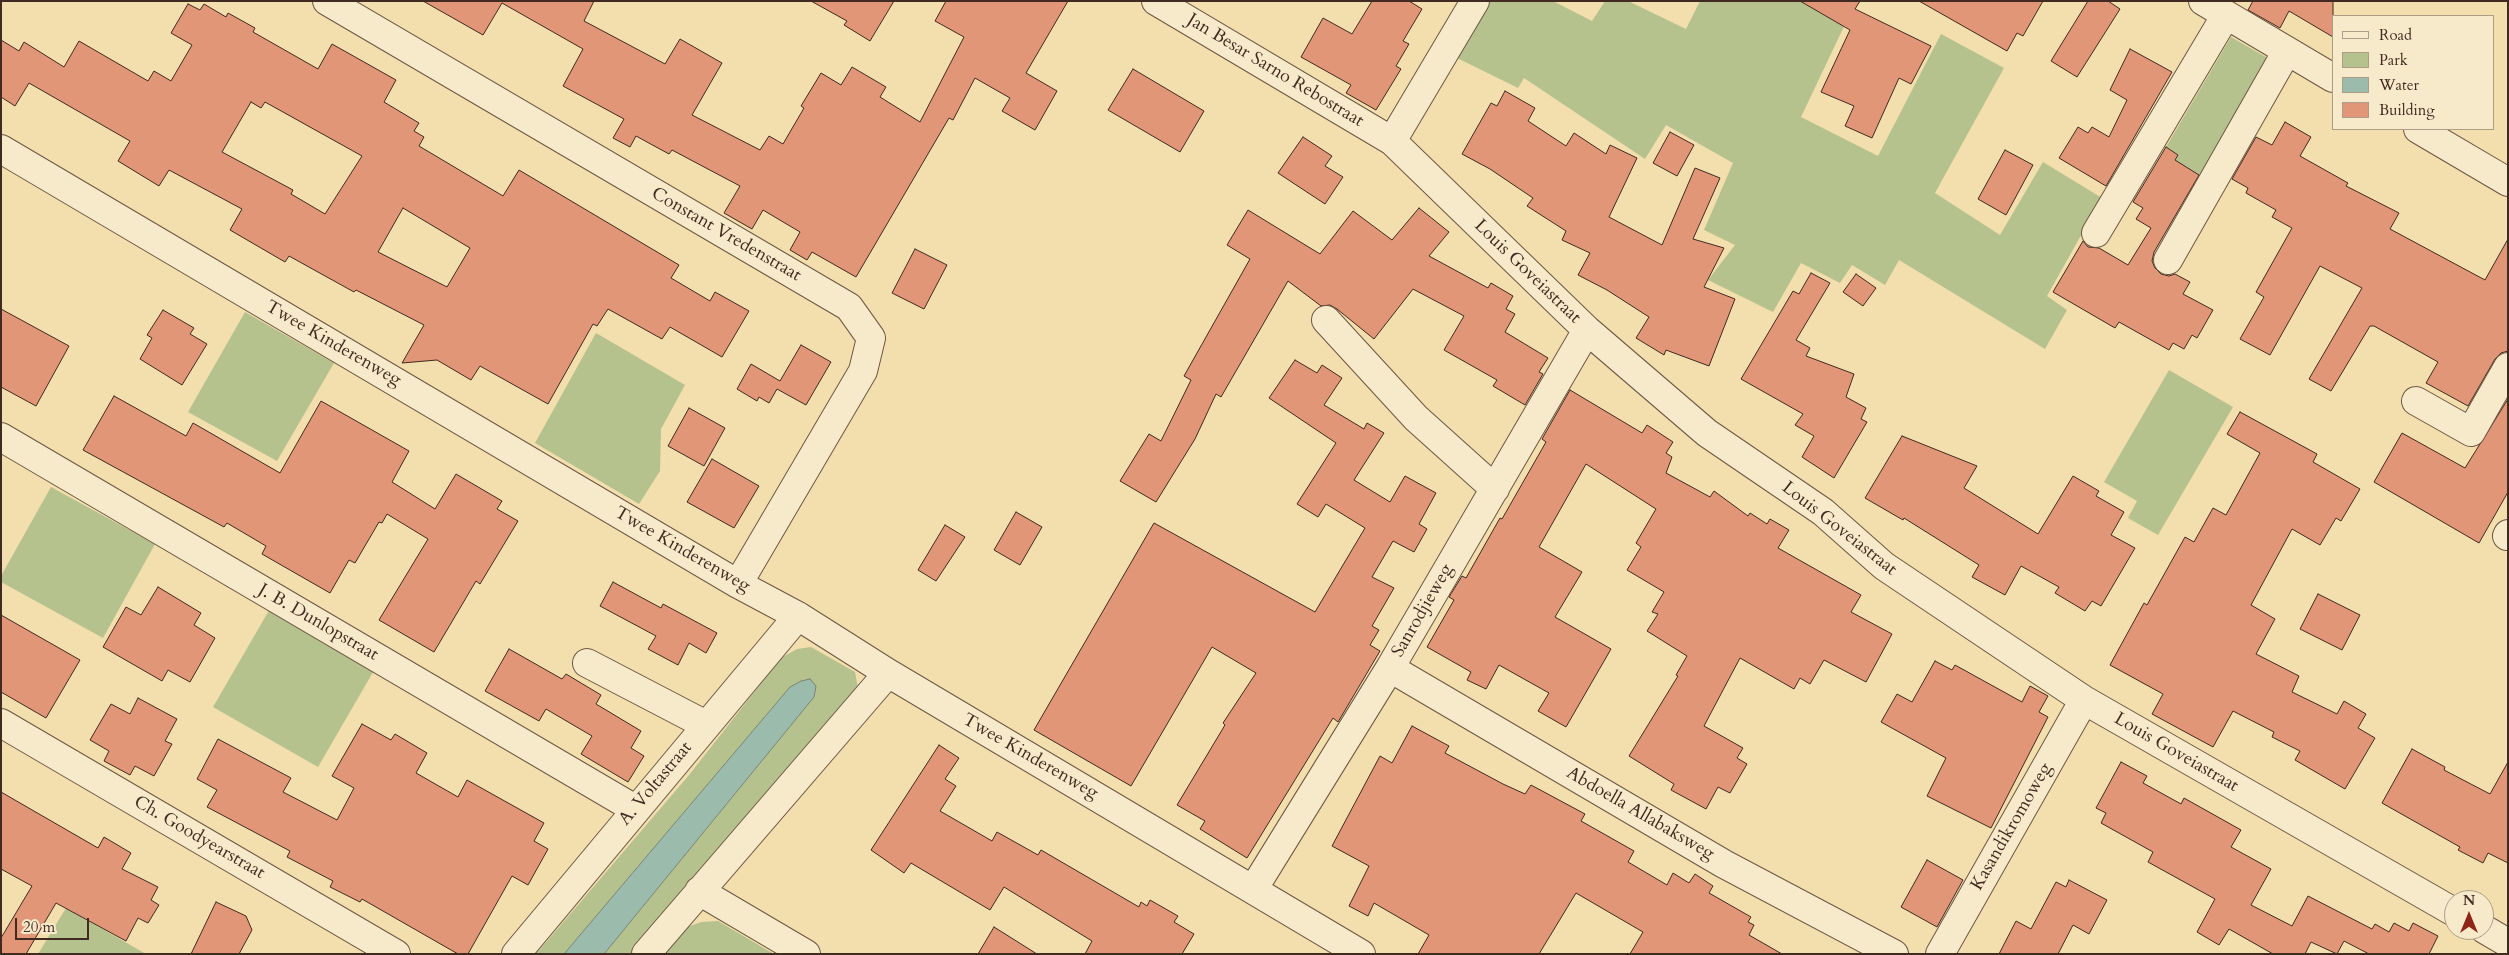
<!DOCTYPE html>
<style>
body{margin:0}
#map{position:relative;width:2509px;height:955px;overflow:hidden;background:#f3dead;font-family:Cardo,serif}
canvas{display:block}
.frame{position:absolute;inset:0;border:2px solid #402a21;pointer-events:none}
.legend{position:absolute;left:2332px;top:15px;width:162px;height:115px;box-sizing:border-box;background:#f7eaca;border:1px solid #ae9d86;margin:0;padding:6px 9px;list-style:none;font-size:15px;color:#402a21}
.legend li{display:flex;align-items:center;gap:10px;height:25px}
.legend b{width:25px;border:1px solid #ae9d86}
.north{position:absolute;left:2444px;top:890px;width:50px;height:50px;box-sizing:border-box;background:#f7eaca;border:1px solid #ae9d86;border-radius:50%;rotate:0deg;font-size:14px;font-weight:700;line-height:20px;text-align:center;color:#402a21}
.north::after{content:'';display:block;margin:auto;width:18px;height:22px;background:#8f2418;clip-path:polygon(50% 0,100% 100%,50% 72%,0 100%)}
.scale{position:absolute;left:15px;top:918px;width:74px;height:22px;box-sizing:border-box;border:2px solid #402a21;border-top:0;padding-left:6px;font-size:15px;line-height:18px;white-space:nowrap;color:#402a21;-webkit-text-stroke:4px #f7eaca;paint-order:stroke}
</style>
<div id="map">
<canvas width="2509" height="955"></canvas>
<div class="frame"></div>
<ul class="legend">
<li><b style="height:6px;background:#f7eaca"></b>Road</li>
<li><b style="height:14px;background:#b6c28d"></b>Park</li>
<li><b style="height:14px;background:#9bbcac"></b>Water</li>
<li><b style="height:14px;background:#e19677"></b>Building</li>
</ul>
<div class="north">N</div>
<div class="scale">20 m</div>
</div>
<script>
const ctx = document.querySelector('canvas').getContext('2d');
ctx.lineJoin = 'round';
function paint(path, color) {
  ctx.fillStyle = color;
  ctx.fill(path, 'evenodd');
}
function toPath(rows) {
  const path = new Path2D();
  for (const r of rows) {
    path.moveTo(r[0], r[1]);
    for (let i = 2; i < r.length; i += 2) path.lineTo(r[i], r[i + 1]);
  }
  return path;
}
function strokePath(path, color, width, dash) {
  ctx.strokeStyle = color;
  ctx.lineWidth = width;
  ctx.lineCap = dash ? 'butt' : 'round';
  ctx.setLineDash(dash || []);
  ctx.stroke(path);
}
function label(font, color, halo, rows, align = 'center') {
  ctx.font = font + ' Cardo,serif';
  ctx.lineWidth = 4;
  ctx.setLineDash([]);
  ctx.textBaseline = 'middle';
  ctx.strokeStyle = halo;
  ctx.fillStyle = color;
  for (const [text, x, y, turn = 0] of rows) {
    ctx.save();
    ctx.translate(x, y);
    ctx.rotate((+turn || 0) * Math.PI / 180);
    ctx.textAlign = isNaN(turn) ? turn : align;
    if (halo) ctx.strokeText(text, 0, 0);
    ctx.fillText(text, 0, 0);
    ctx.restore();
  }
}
paint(toPath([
 [1485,1,1553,1,1592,21,1605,1,1628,1,1686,29,1700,1,1818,1,1848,18,1801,117,1878,156,1941,34,2004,68,1935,193,2000,235,2043,162,2102,198,2047,296,2067,310,2045,349,1899,260,1885,285,1852,265,1840,283,1801,263,1773,312,1708,280,1735,245,1704,230,1733,163,1666,125,1645,159,1524,78,1518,88,1453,56],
 [2231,37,2273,61,2204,178,2180,164,2173,164,2178,155,2166,147],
 [245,312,334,363,277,461,188,412],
 [596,333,685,385,661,429,660,471,639,504,535,443],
 [2169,370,2233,407,2158,535,2128,518,2137,501,2104,482],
 [51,487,155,544,103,638,1,582,1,576],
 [271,607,376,667,318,767,213,707],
 [811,647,855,672,858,688,634,954,604,954,814,697,816,686,801,681,790,687,564,954,536,954,689,775,781,658,797,649],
 [66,908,146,954,38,954],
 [718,921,774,954,664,954,687,927,701,922]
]), '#b6c28d');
const water = toPath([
 [810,679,816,686,814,697,604,954,564,954,790,687,801,681,810,679]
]);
paint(water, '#9bbcac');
strokePath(water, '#778274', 1);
const building = toPath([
 [423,1,594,1,584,21,665,64,680,39,722,63,692,115,760,150,769,136,783,144,804,108,801,106,821,73,841,85,852,67,886,87,880,97,920,122,964,37,935,21,946,1,1068,1,1026,73,1057,91,1035,130,1002,111,1010,98,975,78,953,120,949,118,856,277,812,252,807,260,790,250,800,232,763,210,752,229,724,213,740,186,672,150,669,154,636,136,630,147,613,138,624,119,563,86,583,49,502,3,483,35,423,1],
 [811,1,894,1,870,41,844,25,847,21,811,1],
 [1372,1,1409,1,1422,9,1403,41,1409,44,1396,66,1401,69,1376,110,1346,93,1351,85,1301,57,1323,18,1352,34,1372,1],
 [1800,1,1860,1,1855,9,1931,46,1911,84,1899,78,1872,138,1845,126,1854,106,1821,92,1850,30,1800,1],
 [1919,1,2043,1,2023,36,2017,33,2007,51,1919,1],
 [2088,1,2108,1,2120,9,2077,77,2051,61,2088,1],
 [2253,1,2333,1,2333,37,2289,11,2280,28,2248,10,2253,1],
 [188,4,200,10,204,4,226,17,228,13,255,28,253,32,318,69,332,44,396,80,384,102,419,123,414,131,424,137,419,146,503,196,519,170,679,265,671,278,710,301,715,292,749,311,722,357,670,327,662,339,608,309,597,326,593,324,548,404,480,366,471,380,437,360,402,363,424,325,356,290,354,292,289,256,285,262,230,230,242,209,169,170,159,186,118,161,130,141,29,83,15,106,1,97,1,40,19,51,24,42,64,67,79,41,148,81,154,71,171,81,192,45,171,33,188,4],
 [251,102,261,108,265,102,362,156,325,214,291,194,293,190,222,152,251,102],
 [403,208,470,248,447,287,378,252,403,208],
 [2130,49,2172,72,2106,186,2059,158,2078,127,2088,133,2092,127,2109,137,2127,100,2110,90,2130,49],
 [1133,69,1204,111,1180,152,1108,110,1133,69],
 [1505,91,1535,108,1528,121,1566,146,1574,133,1606,154,1610,145,1637,158,1609,217,1662,245,1695,168,1720,178,1693,239,1724,248,1704,287,1735,299,1709,366,1666,350,1664,355,1636,338,1649,317,1607,290,1578,275,1590,253,1562,240,1566,231,1527,206,1533,198,1490,169,1462,154,1491,103,1497,106,1505,91],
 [2285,122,2311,137,2300,156,2348,183,2346,186,2399,213,2390,229,2485,280,2508,239,2508,351,2501,353,2495,359,2468,406,2426,383,2438,362,2374,326,2370,326,2331,391,2309,379,2362,288,2320,266,2270,355,2240,339,2264,297,2256,292,2292,228,2272,217,2276,210,2246,193,2248,188,2232,179,2256,137,2272,145,2285,122],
 [1670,132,1694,145,1677,176,1653,163,1670,132],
 [1303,137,1332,156,1325,166,1343,177,1325,204,1278,173,1303,137],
 [2166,147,2178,155,2175,160,2199,175,2154,252,2152,261,2155,268,2161,274,2169,276,2175,274,2190,282,2183,294,2213,310,2197,338,2192,335,2184,349,2173,343,2169,350,2119,322,2115,328,2053,292,2083,241,2088,247,2099,248,2128,265,2151,228,2136,219,2143,208,2133,202,2166,147],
 [2005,150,2033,165,2006,215,1978,199,2005,150],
 [1419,208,1449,232,1429,256,1488,288,1491,283,1513,296,1506,309,1515,314,1505,332,1548,358,1539,372,1543,374,1525,405,1493,386,1497,380,1444,350,1464,316,1413,289,1374,339,1337,309,1330,305,1321,306,1288,281,1221,397,1216,394,1195,439,1156,502,1120,481,1149,434,1161,441,1191,380,1184,376,1250,259,1227,245,1248,210,1320,254,1353,211,1392,240,1419,208],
 [915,249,947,265,924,309,892,293,915,249],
 [1811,273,1830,283,1796,340,1810,348,1806,356,1854,374,1846,397,1866,408,1861,419,1867,422,1834,478,1802,457,1814,436,1795,425,1803,414,1741,379,1793,291,1799,294,1811,273],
 [1856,274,1876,288,1863,306,1843,292,1856,274],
 [1,309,69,346,36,406,1,387,1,309],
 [163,310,194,328,190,334,207,344,182,385,140,359,152,338,147,335,163,310],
 [801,345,831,362,806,405,777,389,769,403,759,397,757,401,737,389,751,364,780,381,801,345],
 [1295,360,1317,373,1322,365,1342,378,1324,405,1364,429,1367,423,1384,433,1354,480,1390,502,1405,476,1436,493,1419,524,1427,529,1414,552,1393,541,1372,577,1394,588,1372,626,1379,630,1370,645,1380,651,1338,722,1333,718,1247,858,1200,829,1205,821,1177,805,1225,725,1223,723,1256,673,1212,647,1131,786,1034,730,1154,523,1315,612,1365,528,1326,504,1318,517,1297,504,1336,443,1269,398,1295,360],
 [1570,390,1642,433,1647,425,1673,442,1666,453,1672,457,1666,473,1710,497,1714,491,1748,516,1750,513,1767,524,1770,519,1789,530,1778,548,1861,595,1851,612,1892,634,1866,682,1824,660,1810,684,1800,678,1794,689,1740,658,1704,726,1743,748,1737,758,1747,764,1730,793,1718,787,1706,809,1671,790,1674,784,1629,756,1678,676,1676,675,1687,656,1647,631,1658,614,1652,612,1664,592,1627,570,1641,547,1636,543,1656,509,1586,464,1539,547,1582,572,1555,617,1611,649,1566,727,1538,711,1549,693,1499,665,1486,689,1467,680,1471,672,1427,647,1454,600,1449,597,1462,576,1466,578,1500,518,1502,519,1546,442,1542,439,1570,390],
 [114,396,186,436,193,423,280,473,321,401,409,451,392,482,435,509,456,474,502,501,497,509,518,521,480,584,476,581,434,652,379,620,428,539,387,514,382,523,379,522,355,563,349,560,330,593,262,554,266,546,227,523,224,527,83,450,114,396],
 [2508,399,2508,492,2479,543,2374,482,2402,433,2465,468,2508,399],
 [689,408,725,428,704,466,668,446,689,408],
 [2240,412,2317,454,2313,462,2360,489,2341,521,2336,518,2320,545,2292,529,2251,605,2275,619,2256,654,2299,676,2292,692,2337,714,2344,701,2366,714,2358,728,2375,738,2345,789,2295,760,2300,751,2272,737,2274,732,2233,711,2213,747,2152,714,2163,694,2110,665,2144,603,2147,605,2185,537,2194,542,2213,508,2226,515,2260,453,2227,434,2240,412],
 [1902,436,1977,466,1964,488,2038,534,2073,476,2099,491,2096,496,2124,512,2111,535,2135,548,2101,606,2092,601,2085,611,2055,593,2059,587,2021,566,2005,595,1972,577,1979,565,1904,518,1903,520,1865,498,1902,436],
 [712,459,759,486,734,528,687,502,712,459],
 [1016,512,1042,527,1020,565,994,550,1016,512],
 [945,525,965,537,936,581,918,570,945,525],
 [613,582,661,608,663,604,717,633,706,653,689,643,678,665,648,649,656,636,600,606,613,582],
 [158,587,201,613,194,625,215,638,190,682,168,670,162,681,103,647,126,607,141,615,158,587],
 [2318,594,2360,615,2342,650,2300,629,2318,594],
 [1,615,80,660,46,718,1,692,1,615],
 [509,649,562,679,566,674,601,695,596,704,641,731,631,748,644,756,628,782,581,754,592,736,546,709,539,721,485,691,509,649],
 [1935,661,1952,670,1955,665,2022,702,2030,686,2048,696,2039,712,2048,717,1991,828,1927,796,1946,758,1881,722,1897,694,1912,702,1935,661],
 [138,698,177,719,165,741,172,744,154,776,135,766,130,775,104,761,109,751,90,740,111,704,130,714,138,698],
 [362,724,391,740,395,734,427,753,416,773,458,797,467,780,544,823,534,841,548,849,528,885,512,876,468,954,458,954,362,899,360,902,330,887,333,881,287,857,290,851,207,807,217,790,197,779,218,739,291,778,283,792,337,820,354,788,332,776,362,724],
 [1412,726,1449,746,1445,753,1503,784,1525,794,1531,785,1585,814,1581,821,1634,851,1628,862,1667,885,1673,873,1689,883,1695,874,1713,886,1709,893,1751,917,1748,922,1754,925,1749,935,1782,954,1630,954,1643,932,1576,893,1539,954,1418,954,1429,935,1374,903,1368,916,1349,906,1369,866,1332,846,1380,756,1392,763,1412,726],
 [939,745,959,758,945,779,956,786,940,811,992,841,997,832,1038,855,1041,850,1139,907,1141,902,1147,906,1150,900,1178,916,1174,922,1194,934,1182,954,1085,954,1092,941,1004,887,990,910,911,863,904,873,871,850,939,745],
 [2412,749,2445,767,2444,770,2490,794,2508,762,2508,863,2488,853,2483,863,2458,850,2460,847,2382,803,2412,749],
 [2121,762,2147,776,2143,783,2181,804,2184,798,2241,830,2231,847,2271,869,2251,905,2292,926,2308,896,2372,929,2375,924,2389,932,2394,923,2409,931,2413,923,2438,936,2429,954,2369,954,2344,941,2337,954,2311,942,2305,954,2273,954,2229,929,2219,945,2197,932,2215,899,2148,862,2153,852,2101,823,2106,813,2096,808,2121,762],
 [1,792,98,848,104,837,131,853,122,869,158,887,151,900,159,905,148,923,138,918,126,941,56,903,26,954,1,954,1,938,32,886,1,869,1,792],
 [1927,860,1963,880,1937,927,1901,907,1927,860],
 [2069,880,2107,900,2089,934,2073,925,2058,954,1999,954,2016,921,2031,929,2056,882,2066,887,2069,880],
 [216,902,246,916,252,930,239,954,191,954,216,902],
 [994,927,1037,954,978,954,994,927]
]);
paint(building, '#e19677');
strokePath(building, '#402a21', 1);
const minor = toPath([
 [327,1,849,307,871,338,863,371,738,584],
 [1156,1,1392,141],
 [1475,1,1392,141,1587,330,1707,433,1823,512,1884,566,2084,700,2454,912],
 [2203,1,2333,78],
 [2418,129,2508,182],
 [1,149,738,584,798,616,888,673,1361,954],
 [2096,233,2226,15],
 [2168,260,2287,51],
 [1326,320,1416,418,1495,489],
 [2416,401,2471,432,2508,367],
 [1,437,635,809],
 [2507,536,2508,534],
 [587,663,706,725],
 [1390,668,1724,864,1894,954],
 [1,723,396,954],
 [1254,888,1390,668,1587,330],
 [699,891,806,954],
 [2484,929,2508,943],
 [516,954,798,616],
 [646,954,888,673],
 [1940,954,2084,700]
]);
strokePath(minor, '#6d5744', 30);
strokePath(minor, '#f7eaca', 28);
label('18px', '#402a21', '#f7eaca', [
 ["Jan Besar Sarno Rebostraat",1275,71,31],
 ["Constant Vredenstraat",726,235,30],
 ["Louis Goveiastraat",1527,272,44],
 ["Twee Kinderenweg",333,344,30],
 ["Louis Goveiastraat",1839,529,38],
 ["Twee Kinderenweg",682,550,30],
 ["Sanrodjieweg",1423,611,-60],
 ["J. B. Dunlopstraat",318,623,30],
 ["Louis Goveiastraat",2176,753,30],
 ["Twee Kinderenweg",1030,757,30],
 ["A. Voltastraat",656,784,-50],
 ["Abdoella Allabaksweg",1640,814,30],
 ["Kasandikromoweg",2012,827,-60],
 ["Ch. Goodyearstraat",199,838,30]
]);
</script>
